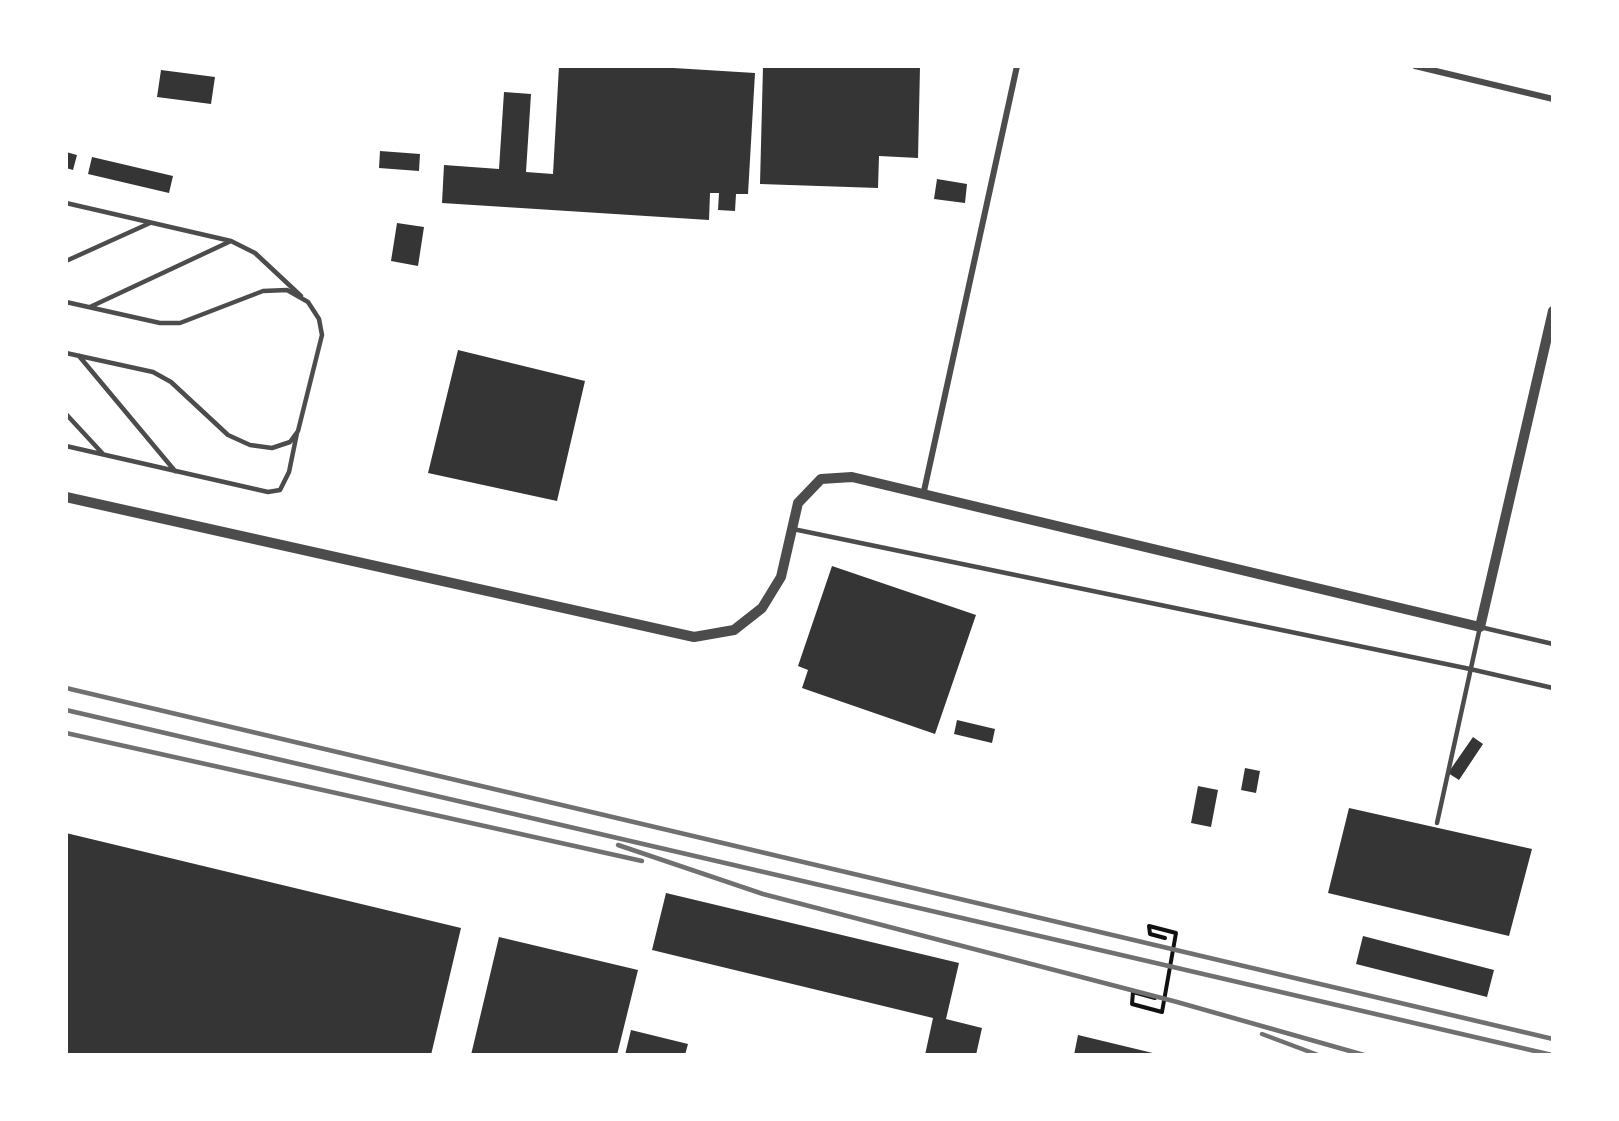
<!DOCTYPE html>
<style>
body{margin:0}
#map{position:relative;width:1619px;height:1121px;overflow:hidden;background:#fff;font-family:"Fira Sans",sans-serif}
canvas{display:block}
.frame{position:absolute;inset:0;border:68px solid #fff;pointer-events:none}
</style>
<div id="map">
<canvas width="1619" height="1121"></canvas>
<div class="frame"></div>
</div>
<script>
const ctx = document.querySelector('canvas').getContext('2d');
ctx.lineJoin = 'round';
function paint(path, color) {
  ctx.fillStyle = color;
  ctx.fill(path, 'evenodd');
}
function toPath(rows) {
  const path = new Path2D();
  for (const r of rows) {
    path.moveTo(r[0], r[1]);
    for (let i = 2; i < r.length; i += 2) path.lineTo(r[i], r[i + 1]);
  }
  return path;
}
function strokePath(path, color, width, dash) {
  ctx.strokeStyle = color;
  ctx.lineWidth = width;
  ctx.lineCap = dash ? 'butt' : 'round';
  ctx.setLineDash(dash || []);
  ctx.stroke(path);
}
paint(toPath([
 [559,66,641,66,755,73,748,194,736,194,735,211,718,210,719,193,710,193,709,220,442,203,444,165,499,169,504,92,531,94,526,172,553,174],
 [763,66,920,67,918,158,879,156,878,188,760,184],
 [161,70,215,77,211,104,157,97],
 [380,151,420,154,419,171,379,168],
 [66,152,77,155,73,170,66,168],
 [92,157,173,176,169,193,88,174],
 [937,179,967,184,965,203,934,199],
 [397,223,424,227,418,266,391,261],
 [458,350,585,381,557,501,428,473],
 [832,566,976,615,935,734,802,688,808,670,798,666],
 [957,720,995,729,992,743,954,734],
 [1473,737,1483,744,1459,780,1448,773],
 [1245,768,1260,771,1256,793,1241,790],
 [1198,786,1218,790,1211,827,1191,823],
 [1349,808,1532,849,1509,936,1328,893],
 [66,833,461,928,431,1055,66,1055],
 [666,893,959,963,946,1019,982,1028,976,1055,925,1055,933,1018,652,950],
 [1363,936,1494,970,1487,997,1356,964],
 [499,937,638,970,617,1055,471,1055],
 [631,1030,688,1044,685,1055,625,1055],
 [1078,1035,1157,1054,1157,1055,1074,1055]
]), '#353535');
strokePath(toPath([
 [1155,998,1133,992,1132,1004,1162,1012,1176,933,1149,926,1150,934,1165,938]
]), '#111', 4);
strokePath(toPath([
 [66,203,231,241,255,253,301,296],
 [66,261,150,223],
 [66,302,160,323,180,323,263,291,287,290,308,302,319,319,322,335,298,431,290,442,272,448,250,445,228,435,171,382,153,372,66,353],
 [90,307,231,241],
 [79,356,175,471],
 [66,414,103,454],
 [66,446,268,492,280,490,289,472,297,433],
 [793,529,1470,669,1553,688],
 [1437,823,1480,627,1553,644]
]), '#4c4c4c', 4.5);
strokePath(toPath([
 [1415,66,1553,99],
 [924,491,1017,66]
]), '#4c4c4c', 6);
strokePath(toPath([
 [66,497,694,637,734,630,762,608,781,577,798,503,821,479,852,477,1480,627,1553,311]
]), '#4c4c4c', 10);
strokePath(toPath([
 [66,688,1553,1039],
 [66,710,1552,1055],
 [66,733,642,861],
 [618,845,763,894,1177,1002,1364,1055],
 [1262,1034,1318,1055]
]), '#707070', 4.5);
</script>
